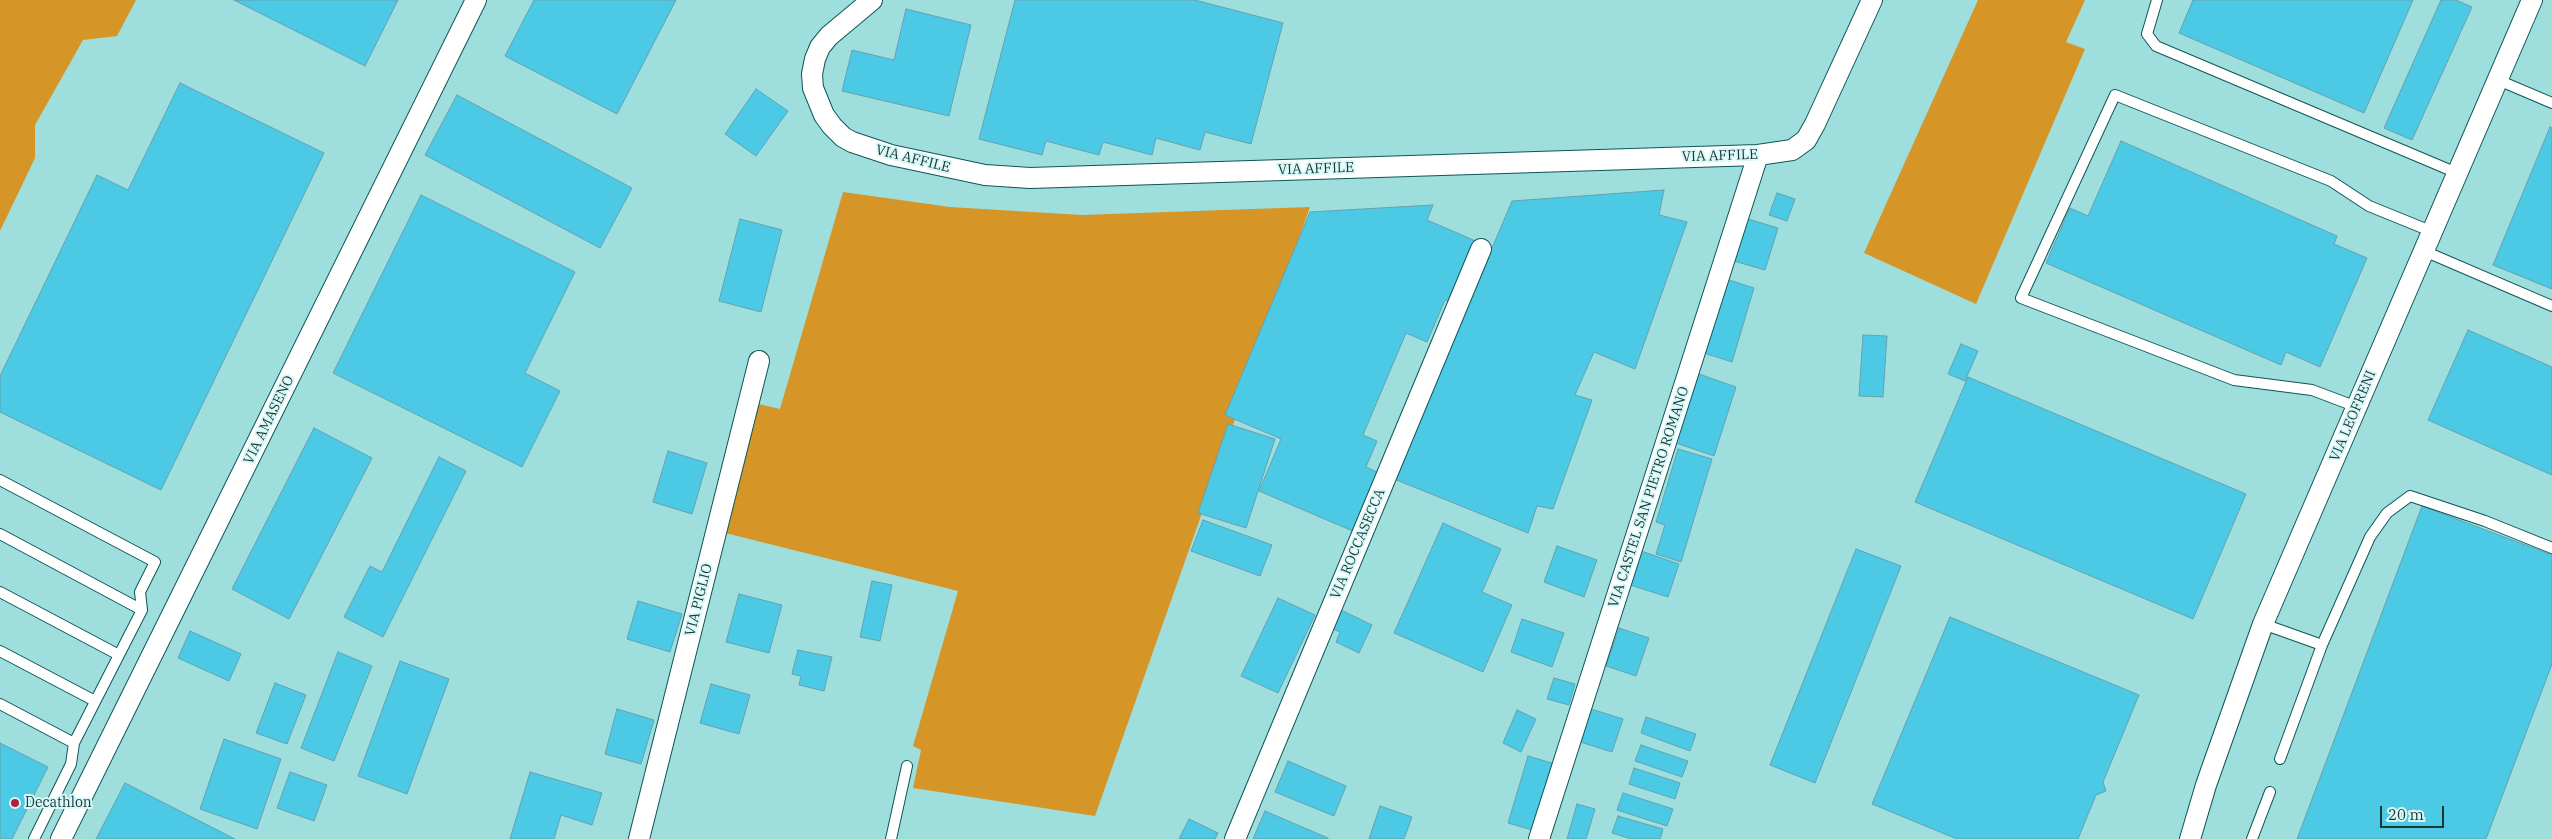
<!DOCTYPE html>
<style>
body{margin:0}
#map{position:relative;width:2552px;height:839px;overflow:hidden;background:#9edfde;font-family:"IBM Plex Serif",serif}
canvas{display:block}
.scale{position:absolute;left:2380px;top:806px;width:64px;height:22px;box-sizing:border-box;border:2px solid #1c3736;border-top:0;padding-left:6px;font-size:15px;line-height:18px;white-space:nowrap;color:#1c3736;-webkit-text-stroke:4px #d9f9f9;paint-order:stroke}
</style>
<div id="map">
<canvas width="2552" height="839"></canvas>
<div class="scale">20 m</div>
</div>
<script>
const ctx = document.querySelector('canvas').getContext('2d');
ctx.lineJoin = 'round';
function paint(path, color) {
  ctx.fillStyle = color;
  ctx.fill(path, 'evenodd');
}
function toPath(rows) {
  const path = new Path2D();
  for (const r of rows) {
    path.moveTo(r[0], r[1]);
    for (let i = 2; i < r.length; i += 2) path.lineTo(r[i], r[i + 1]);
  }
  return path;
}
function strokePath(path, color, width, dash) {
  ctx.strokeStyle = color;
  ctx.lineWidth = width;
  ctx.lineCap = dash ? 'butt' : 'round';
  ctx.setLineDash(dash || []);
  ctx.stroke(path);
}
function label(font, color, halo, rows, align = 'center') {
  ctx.font = font + ' "IBM Plex Serif",serif';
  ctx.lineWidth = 4;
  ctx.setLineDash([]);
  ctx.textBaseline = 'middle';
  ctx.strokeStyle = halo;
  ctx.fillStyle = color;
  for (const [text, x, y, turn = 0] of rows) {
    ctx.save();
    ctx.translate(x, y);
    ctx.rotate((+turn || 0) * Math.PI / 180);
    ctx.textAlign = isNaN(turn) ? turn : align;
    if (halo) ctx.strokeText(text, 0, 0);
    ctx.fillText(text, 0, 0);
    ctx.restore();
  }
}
paint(toPath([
 [0,0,136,0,117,36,83,40,35,125,35,158,0,231],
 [1978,0,2085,0,2066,42,2085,49,1976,304,1864,253],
 [843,192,950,207,1082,215,1310,207,1095,816,913,788,921,750,913,746,958,591,717,531,750,402,780,409]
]), '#d59527');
const building = toPath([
 [234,0,398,0,365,66,234,0],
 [534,0,676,0,617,114,505,56,534,0],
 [1015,0,1195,0,1283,23,1251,144,1205,132,1200,150,1156,138,1152,155,1103,142,1099,155,1046,141,1042,155,979,139,1015,0],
 [2193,0,2413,0,2364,113,2179,33,2193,0],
 [2441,0,2456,0,2472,7,2412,140,2384,128,2441,0],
 [906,9,971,25,949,116,842,91,852,50,894,60,906,9],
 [180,83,324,153,161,490,0,412,0,376,97,175,128,190,180,83],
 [756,89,788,111,756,156,725,134,756,89],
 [457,95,632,188,600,248,425,155,457,95],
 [2550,127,2552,128,2552,289,2493,265,2550,127],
 [2121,141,2337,236,2334,244,2367,258,2320,367,2286,352,2281,365,2046,263,2070,208,2088,216,2121,141],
 [1664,190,1659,215,1687,222,1635,369,1594,352,1575,395,1592,400,1553,509,1537,506,1528,533,1394,479,1512,201,1664,190],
 [1777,193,1795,199,1787,221,1769,215,1777,193],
 [421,195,575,272,525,373,560,391,522,467,333,373,421,195],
 [1433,205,1427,220,1478,242,1452,303,1445,300,1427,342,1406,333,1363,435,1377,441,1366,467,1379,473,1355,532,1259,491,1281,439,1225,415,1310,212,1433,205],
 [740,219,782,230,761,312,719,301,740,219],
 [1748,219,1778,228,1765,270,1734,261,1748,219],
 [1726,279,1754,288,1732,362,1704,353,1726,279],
 [2468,330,2552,367,2552,475,2428,420,2468,330],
 [1863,335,1887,336,1883,397,1859,396,1863,335],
 [1961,344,1978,351,1965,381,1948,374,1961,344],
 [1699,374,1736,387,1714,456,1676,443,1699,374],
 [1968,377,2246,494,2193,619,1915,502,1968,377],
 [1228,424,1275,439,1246,528,1198,513,1228,424],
 [314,428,372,458,289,619,232,589,314,428],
 [1678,449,1712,459,1681,562,1656,554,1665,525,1656,522,1678,449],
 [668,451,707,463,692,514,653,502,668,451],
 [439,457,466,471,383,637,344,617,370,566,382,572,439,457],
 [2422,506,2552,555,2552,664,2486,839,2297,839,2422,506],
 [1203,520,1272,545,1260,576,1191,551,1203,520],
 [1443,523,1501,549,1482,592,1512,605,1483,672,1394,633,1443,523],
 [1557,546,1597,560,1584,597,1544,582,1557,546],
 [1856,549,1901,566,1815,783,1770,765,1856,549],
 [1641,551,1679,564,1668,597,1630,585,1641,551],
 [872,581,892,585,880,641,860,637,872,581],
 [739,594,782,605,769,653,726,642,739,594],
 [1278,598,1315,615,1278,693,1241,676,1278,598],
 [638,601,682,614,670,652,627,639,638,601],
 [1337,608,1372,625,1359,653,1336,642,1340,632,1328,627,1337,608],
 [1950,617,2139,695,2103,782,2106,791,2096,795,2078,839,1957,839,1872,804,1950,617],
 [1522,619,1564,633,1552,667,1511,652,1522,619],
 [1619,628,1649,638,1636,676,1606,666,1619,628],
 [190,631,241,654,229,681,178,658,190,631],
 [798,650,832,657,824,691,799,685,801,676,792,674,798,650],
 [338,652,372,666,334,761,301,748,338,652],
 [400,661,449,679,407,794,358,776,400,661],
 [1554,678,1575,684,1569,705,1547,699,1554,678],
 [275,683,306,695,287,744,256,733,275,683],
 [711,684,750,695,739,734,700,723,711,684],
 [617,709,654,720,641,764,605,754,617,709],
 [1591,709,1623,719,1612,752,1580,742,1591,709],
 [1517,710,1536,719,1521,752,1503,743,1517,710],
 [1646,717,1696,734,1690,751,1641,733,1646,717],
 [224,739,281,759,257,829,200,809,224,739],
 [0,743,48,767,12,839,0,839,0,743],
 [1641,745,1688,761,1682,777,1635,761,1641,745],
 [1528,756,1552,763,1532,830,1508,823,1528,756],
 [1288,761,1346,786,1334,816,1275,792,1288,761],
 [1634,768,1680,783,1675,799,1629,784,1634,768],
 [290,772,327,785,314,821,277,808,290,772],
 [530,772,602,793,592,825,561,815,554,839,510,839,530,772],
 [125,783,235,839,96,839,125,783],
 [1623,793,1673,809,1667,826,1617,810,1623,793],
 [1577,804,1595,809,1586,839,1567,839,1577,804],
 [1380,806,1412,817,1404,839,1369,839,1380,806],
 [1265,811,1328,838,1328,839,1253,839,1265,811],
 [1618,816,1663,829,1660,839,1631,839,1612,833,1618,816],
 [1189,819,1218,833,1215,839,1179,839,1189,819]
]);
paint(building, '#4cc9e4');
strokePath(building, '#65a1af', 1);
const service = toPath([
 [2157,0,2147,34,2156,46,2457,173],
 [2498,80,2552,103],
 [2424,251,2552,306],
 [2357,407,2312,390,2234,380,2021,298,2115,95,2331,181,2369,206,2433,232],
 [0,480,155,562,140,592,142,610,74,743,71,764,34,839],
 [0,534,142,610],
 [0,592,119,655],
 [2263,624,2322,645,2280,759],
 [2322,645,2370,537,2387,513,2410,496,2485,521,2552,548],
 [0,651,95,701],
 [0,704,74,743],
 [891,839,907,766],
 [2252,839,2270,792]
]);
const minor = toPath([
 [872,0,829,36,820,47,815,59,812,74,813,88,824,115,832,126,843,137,852,142,891,155,985,175,1030,178,1758,155,1792,150,1806,140,1815,124,1872,0],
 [61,839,476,0],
 [639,839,759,361],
 [1235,839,1481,249],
 [1539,839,1758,155],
 [2190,839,2206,785,2263,624,2532,0]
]);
strokePath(service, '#0d5656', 12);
strokePath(minor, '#0d5656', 22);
strokePath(service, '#fff', 10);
strokePath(minor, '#fff', 20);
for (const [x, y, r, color] of [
 [15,803,5,"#b21f40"]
]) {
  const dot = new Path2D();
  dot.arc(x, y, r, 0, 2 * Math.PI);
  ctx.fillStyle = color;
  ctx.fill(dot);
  strokePath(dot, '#d9f9f9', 2);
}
label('14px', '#1c3736', '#d9f9f9', [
 ["VIA AFFILE",1720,156,-2],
 ["VIA AFFILE",913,159,14],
 ["VIA AFFILE",1316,169,-2],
 ["VIA LEOFRENI",2353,416,-67],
 ["VIA AMASENO",269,420,-64],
 ["VIA CASTEL SAN PIETRO ROMANO",1649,497,-72],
 ["VIA ROCCASECCA",1358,544,-67],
 ["VIA PIGLIO",699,600,-76]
]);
label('14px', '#1c3736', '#d9f9f9', [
 ["Decathlon",25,803]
], 'left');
</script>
